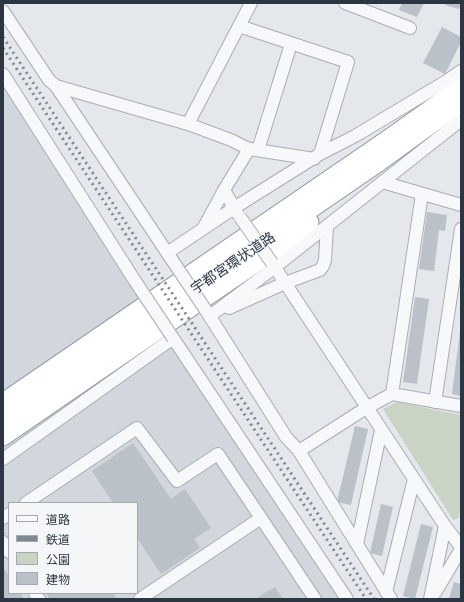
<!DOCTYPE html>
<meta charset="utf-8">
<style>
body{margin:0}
#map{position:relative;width:464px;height:602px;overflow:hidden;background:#e4e7eb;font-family:Commissioner,"Noto Sans JP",sans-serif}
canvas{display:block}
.frame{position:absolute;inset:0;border:4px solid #2c3643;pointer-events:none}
.legend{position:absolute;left:8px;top:502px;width:130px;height:92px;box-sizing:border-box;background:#f4f6f8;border:1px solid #a4a9b0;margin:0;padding:5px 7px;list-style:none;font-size:12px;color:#2c3643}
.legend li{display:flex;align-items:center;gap:8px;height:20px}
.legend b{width:20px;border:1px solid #a4a9b0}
</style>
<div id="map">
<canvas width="464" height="602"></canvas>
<div class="frame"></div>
<ul class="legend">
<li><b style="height:5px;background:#f6f8f9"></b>道路</li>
<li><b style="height:5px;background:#7e8894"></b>鉄道</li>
<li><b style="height:11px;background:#cad4c5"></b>公園</li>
<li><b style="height:11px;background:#bbc1c8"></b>建物</li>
</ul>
</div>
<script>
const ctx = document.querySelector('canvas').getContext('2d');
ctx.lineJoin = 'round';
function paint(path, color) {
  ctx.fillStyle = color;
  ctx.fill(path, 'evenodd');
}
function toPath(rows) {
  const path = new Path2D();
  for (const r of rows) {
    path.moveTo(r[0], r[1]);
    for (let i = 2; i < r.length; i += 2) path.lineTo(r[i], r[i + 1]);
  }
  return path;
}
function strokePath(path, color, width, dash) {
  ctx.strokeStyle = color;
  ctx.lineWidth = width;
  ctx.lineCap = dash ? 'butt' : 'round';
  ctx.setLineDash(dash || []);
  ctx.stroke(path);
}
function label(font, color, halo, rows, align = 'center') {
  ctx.font = font + ' Commissioner,"Noto Sans JP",sans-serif';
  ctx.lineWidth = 3;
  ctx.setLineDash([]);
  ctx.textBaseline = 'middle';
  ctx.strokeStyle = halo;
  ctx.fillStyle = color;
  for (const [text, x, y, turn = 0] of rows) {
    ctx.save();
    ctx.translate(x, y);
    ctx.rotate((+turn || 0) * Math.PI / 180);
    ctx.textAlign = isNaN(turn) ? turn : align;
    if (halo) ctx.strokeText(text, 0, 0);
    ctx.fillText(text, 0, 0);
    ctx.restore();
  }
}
paint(toPath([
 [3,74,343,599,3,599],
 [9,503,137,503,137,593,9,593]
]), '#d2d6dd');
paint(toPath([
 [397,402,461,415,461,505,459,518,453,520,383,409]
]), '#cad4c5');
paint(toPath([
 [402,3,424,3,417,17,399,10],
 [446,3,461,3,459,9,445,5],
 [442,27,461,37,461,42,445,74,423,63],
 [427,212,447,215,445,231,439,230,434,271,419,269],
 [415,297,429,299,417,384,403,382],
 [460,331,461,331,461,396,452,394],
 [355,426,368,429,351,505,337,502],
 [133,443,171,499,185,489,211,528,194,539,200,548,161,574,137,538,137,503,113,503,92,471],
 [381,504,393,507,382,556,370,553],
 [421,524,433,527,415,599,403,596],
 [3,567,9,577,9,593,20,593,24,599,3,599],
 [454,582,461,584,461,599,449,599],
 [275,587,283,599,255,599],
 [46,593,113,593,117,599,50,599]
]), '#bbc1c8');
const minor = toPath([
 [345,3,410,28],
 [3,11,49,80,56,86],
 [239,26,348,62,320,154],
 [3,74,135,281],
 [250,149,314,159],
 [258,150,291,44],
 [382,182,461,205],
 [237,213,224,190,249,149,231,140,188,124,251,3],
 [204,227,224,190],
 [167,253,234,208,320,154,355,136,445,82,461,71],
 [172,260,56,86,188,124],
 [272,263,445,526,461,547],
 [229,308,285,283,320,270,323,266,325,260,327,226],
 [205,309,286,437,299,451,391,599],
 [210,316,275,267,461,120],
 [392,394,422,194],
 [435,402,461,229],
 [299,451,366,408,392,394,461,406],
 [3,459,173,338,347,599],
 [26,503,137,428,177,481,218,454,261,518],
 [3,518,9,514],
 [3,542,9,552],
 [357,544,381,430],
 [386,592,414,479],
 [35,593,39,599],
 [435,593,461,549],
 [140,599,261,518,315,599],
 [430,599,445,526]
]);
const highway = toPath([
 [3,402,386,140,461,87],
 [3,421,377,164,461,103],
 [3,437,274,251,310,222]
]);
strokePath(minor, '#a9aeb5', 14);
strokePath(highway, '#8c96a1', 19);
strokePath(minor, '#f6f8f9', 12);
strokePath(highway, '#fff', 17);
strokePath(toPath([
 [3,37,374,599],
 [3,48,366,599]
]), '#7e8894', 3, [2, 4]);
const minorBridge = toPath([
 [240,217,272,263],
 [172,260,205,309],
 [135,281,173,338]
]);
strokePath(minorBridge, '#a9aeb5', 14, []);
strokePath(minorBridge, '#f6f8f9', 12);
label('14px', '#2c3643', '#f4f6f8', [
 ["宇都宮環状道路",233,263,-34]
]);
</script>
